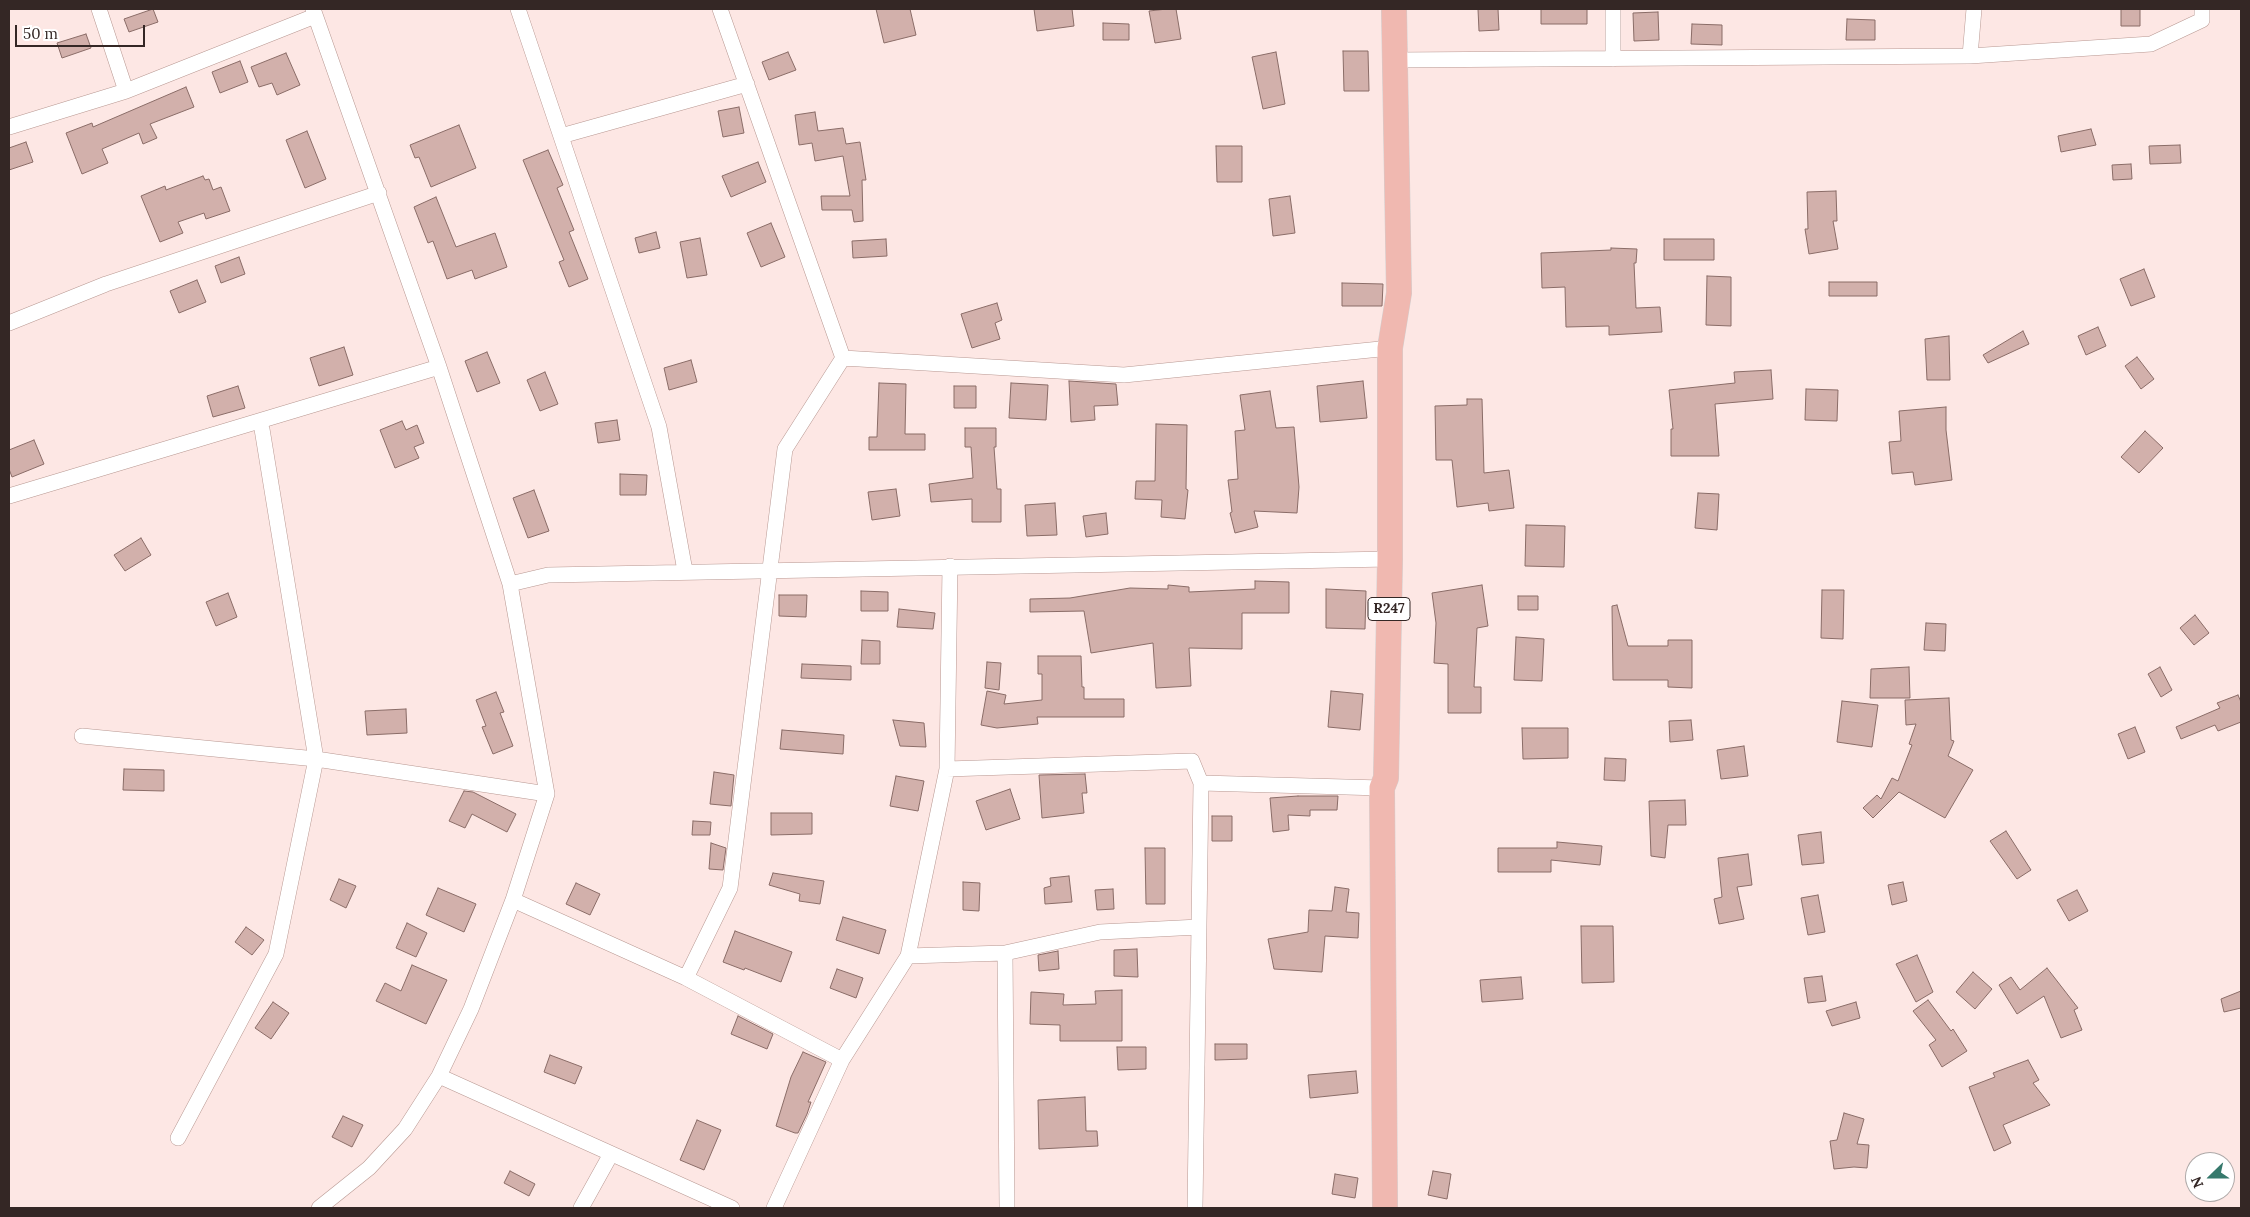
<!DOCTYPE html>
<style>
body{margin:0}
#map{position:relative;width:2250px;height:1217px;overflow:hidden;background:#fde7e4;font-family:Lora,serif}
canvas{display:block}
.frame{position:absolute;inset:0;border:10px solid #342725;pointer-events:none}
.north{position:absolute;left:2185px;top:1152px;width:50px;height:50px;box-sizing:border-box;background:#fff;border:1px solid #aea9a8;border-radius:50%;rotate:248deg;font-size:14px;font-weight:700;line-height:20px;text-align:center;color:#342725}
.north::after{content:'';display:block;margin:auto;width:18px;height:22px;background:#36796c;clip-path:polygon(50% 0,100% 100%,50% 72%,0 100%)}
.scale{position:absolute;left:15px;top:25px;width:130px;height:22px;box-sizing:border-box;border:2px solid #342725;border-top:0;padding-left:6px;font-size:15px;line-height:18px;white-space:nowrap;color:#342725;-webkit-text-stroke:4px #fff;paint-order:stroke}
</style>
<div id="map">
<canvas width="2250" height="1217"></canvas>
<div class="frame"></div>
<div class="north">N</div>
<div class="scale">50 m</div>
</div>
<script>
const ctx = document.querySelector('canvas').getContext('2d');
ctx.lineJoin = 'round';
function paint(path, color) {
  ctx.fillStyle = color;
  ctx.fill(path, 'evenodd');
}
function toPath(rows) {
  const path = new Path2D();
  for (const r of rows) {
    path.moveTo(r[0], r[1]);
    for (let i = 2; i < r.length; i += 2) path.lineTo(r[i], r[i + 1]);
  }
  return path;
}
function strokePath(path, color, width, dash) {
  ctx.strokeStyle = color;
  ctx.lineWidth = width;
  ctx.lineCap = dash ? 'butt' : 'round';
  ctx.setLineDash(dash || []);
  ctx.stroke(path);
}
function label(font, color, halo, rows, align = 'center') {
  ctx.font = font + ' Lora,serif';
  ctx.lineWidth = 5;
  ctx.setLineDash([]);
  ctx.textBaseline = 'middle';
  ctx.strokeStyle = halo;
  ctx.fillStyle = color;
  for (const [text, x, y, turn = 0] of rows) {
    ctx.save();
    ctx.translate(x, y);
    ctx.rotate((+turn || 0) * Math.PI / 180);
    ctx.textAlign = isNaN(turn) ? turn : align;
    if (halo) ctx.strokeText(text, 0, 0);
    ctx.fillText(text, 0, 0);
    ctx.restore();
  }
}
const building = toPath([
 [153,9,158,22,129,32,124,19,153,9],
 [876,9,910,9,916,35,884,43,876,9],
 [1034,9,1072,9,1074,26,1037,31,1034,9],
 [1167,9,1176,9,1181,39,1155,43,1149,11,1167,9],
 [1478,9,1498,9,1499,30,1479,31,1478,9],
 [1541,9,1587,9,1587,24,1541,24,1541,9],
 [2121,9,2140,9,2140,26,2121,26,2121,9],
 [1658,12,1659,40,1634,41,1633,13,1658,12],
 [1847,19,1875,20,1875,40,1846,40,1847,19],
 [1103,23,1129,24,1129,40,1103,40,1103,23],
 [1692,24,1722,25,1722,45,1691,44,1692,24],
 [86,34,91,48,62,58,57,43,86,34],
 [1343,51,1368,51,1369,91,1344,91,1343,51],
 [788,52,796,70,769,80,762,62,788,52],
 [1276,52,1285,104,1263,109,1252,57,1276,52],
 [286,53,300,85,277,95,272,83,259,87,251,67,286,53],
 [240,61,248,82,220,93,212,72,240,61],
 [186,87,194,107,150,124,157,138,143,144,139,133,102,149,108,163,82,174,66,133,92,123,93,127,186,87],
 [739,107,744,133,723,137,718,111,739,107],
 [815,112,818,131,843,128,846,144,860,142,866,180,862,180,863,221,854,222,852,210,822,210,821,196,850,196,843,156,815,161,812,143,799,145,795,115,815,112],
 [459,125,476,168,431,187,419,157,415,158,410,145,459,125],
 [2091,129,2096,145,2061,152,2058,136,2091,129],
 [307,131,326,179,305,188,286,140,307,131],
 [26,142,33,162,9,170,9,148,26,142],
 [2180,145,2181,163,2150,164,2149,146,2180,145],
 [1216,146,1242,146,1242,182,1217,182,1216,146],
 [548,150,563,185,557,188,574,230,569,232,588,279,569,287,559,262,564,260,523,160,548,150],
 [758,162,766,182,731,197,722,176,758,162],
 [2131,164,2132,179,2113,180,2112,165,2131,164],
 [203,176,205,180,209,179,213,190,221,187,230,211,206,219,204,213,178,222,183,233,160,242,141,196,165,186,166,190,203,176],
 [1836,191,1837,221,1833,221,1838,249,1809,254,1805,229,1808,229,1807,192,1836,191],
 [1290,196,1295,233,1273,236,1269,199,1290,196],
 [436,197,456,247,495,233,507,267,475,279,472,270,447,279,433,241,428,243,414,207,436,197],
 [771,223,785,257,761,267,747,233,771,223],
 [656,232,660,248,639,253,635,238,656,232],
 [700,238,707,275,687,278,680,242,700,238],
 [886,239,887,256,853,258,852,241,886,239],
 [1664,239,1714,239,1714,260,1664,260,1664,239],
 [1611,248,1637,249,1636,263,1634,263,1636,308,1660,307,1662,332,1609,335,1609,326,1566,327,1565,287,1542,288,1541,253,1611,250,1611,248],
 [239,257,245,274,221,283,215,266,239,257],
 [2144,269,2155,297,2131,306,2120,279,2144,269],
 [1707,276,1731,277,1731,326,1706,325,1707,276],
 [197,280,206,302,179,313,170,291,197,280],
 [1829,282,1877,282,1877,296,1829,296,1829,282],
 [1342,283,1383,284,1382,306,1342,306,1342,283],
 [997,303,1002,320,995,323,1000,339,972,348,961,314,997,303],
 [2098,327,2106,346,2086,355,2078,336,2098,327],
 [2023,331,2029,344,1988,363,1983,355,2023,331],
 [1949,336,1950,380,1927,380,1925,339,1949,336],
 [344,347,353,375,319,386,310,358,344,347],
 [487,352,500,383,477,392,465,361,487,352],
 [2137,357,2154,379,2141,389,2125,366,2137,357],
 [691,360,697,382,669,390,664,368,691,360],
 [1771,370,1773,399,1715,404,1719,456,1671,456,1671,429,1673,429,1669,390,1735,383,1734,372,1771,370],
 [545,372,558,404,540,411,527,380,545,372],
 [1069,381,1116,384,1118,405,1094,406,1095,420,1071,422,1069,381],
 [1363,381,1367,418,1320,422,1317,386,1363,381],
 [879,383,906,384,905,434,925,434,925,450,869,450,869,437,877,437,879,383],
 [1011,383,1048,385,1046,420,1009,418,1011,383],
 [238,386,245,408,213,417,207,396,238,386],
 [954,386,976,386,976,408,954,408,954,386],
 [1806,389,1838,390,1837,421,1805,420,1806,389],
 [1270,391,1276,428,1294,427,1299,487,1297,513,1254,511,1258,527,1235,533,1230,513,1232,512,1228,480,1238,479,1235,431,1245,430,1240,395,1270,391],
 [1467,399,1482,399,1484,473,1509,470,1514,508,1489,511,1488,503,1457,507,1452,460,1436,460,1435,406,1467,405,1467,399],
 [1946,407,1946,430,1952,480,1915,485,1913,472,1892,474,1889,442,1901,441,1899,411,1946,407],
 [617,420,620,440,598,443,595,423,617,420],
 [402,421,406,430,417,425,424,443,414,447,419,458,395,468,380,430,402,421],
 [1156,424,1187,425,1186,489,1188,490,1185,519,1161,517,1162,500,1135,499,1136,481,1155,481,1156,424],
 [965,428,996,428,996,447,994,447,997,489,1001,489,1001,522,972,522,972,499,931,502,929,484,973,478,971,447,965,447,965,428],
 [2145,431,2163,448,2139,473,2121,457,2145,431],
 [34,440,44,464,12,477,9,469,9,450,34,440],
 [620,474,647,475,646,495,620,495,620,474],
 [896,489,900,516,872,520,868,492,896,489],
 [534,490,549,531,528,538,513,498,534,490],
 [1698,493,1719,494,1717,530,1695,528,1698,493],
 [1055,503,1057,535,1027,536,1025,505,1055,503],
 [1106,513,1108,534,1086,537,1083,516,1106,513],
 [1526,525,1565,526,1564,567,1525,566,1526,525],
 [141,538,151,555,125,571,114,555,141,538],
 [1255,581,1289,582,1289,613,1242,613,1242,649,1189,648,1191,686,1156,688,1153,643,1091,653,1084,611,1030,612,1030,599,1070,598,1130,588,1168,589,1168,585,1189,587,1189,592,1255,589,1255,581],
 [1482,585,1488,626,1477,628,1474,687,1481,687,1481,713,1448,713,1448,664,1434,663,1436,623,1432,593,1482,585],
 [1326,589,1366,591,1365,629,1326,628,1326,589],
 [1822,590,1844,590,1843,639,1821,638,1822,590],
 [861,591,888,592,888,611,861,611,861,591],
 [228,593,237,617,216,626,206,602,228,593],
 [779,595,807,595,806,617,779,616,779,595],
 [1518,596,1538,596,1538,610,1518,610,1518,596],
 [1617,605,1628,646,1668,646,1668,640,1692,640,1692,688,1668,687,1668,680,1613,680,1612,606,1617,605],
 [899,609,935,613,933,629,897,627,899,609],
 [2195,615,2209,633,2194,645,2180,628,2195,615],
 [1926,623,1946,624,1945,651,1924,650,1926,623],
 [1516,637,1544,639,1542,681,1514,680,1516,637],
 [862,640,880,641,880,664,861,664,862,640],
 [1038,656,1081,656,1082,687,1084,687,1084,699,1124,699,1124,717,1037,717,1038,724,997,728,981,725,987,691,1006,695,1004,704,1042,700,1042,674,1038,674,1038,656],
 [987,662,1001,663,999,690,985,688,987,662],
 [802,664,851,666,851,680,801,678,802,664],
 [1909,667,1910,698,1870,698,1871,669,1909,667],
 [2160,667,2172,690,2161,697,2148,674,2160,667],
 [1331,691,1363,694,1360,730,1328,727,1331,691],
 [496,692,504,712,500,713,513,746,493,754,482,727,486,726,476,700,496,692],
 [2238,695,2241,702,2241,722,2218,731,2215,725,2181,739,2176,727,2220,708,2217,703,2238,695],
 [1949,698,1951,740,1954,741,1948,756,1973,770,1945,818,1899,792,1873,818,1863,808,1877,795,1881,799,1892,778,1898,781,1912,745,1909,744,1916,724,1906,725,1905,700,1949,698],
 [1842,701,1878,705,1872,747,1837,742,1842,701],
 [406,709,407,733,367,735,365,711,406,709],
 [893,720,924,723,926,747,900,746,893,720],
 [1691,720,1693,740,1670,742,1669,721,1691,720],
 [2135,727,2145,752,2128,759,2118,734,2135,727],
 [1522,728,1568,728,1568,758,1523,759,1522,728],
 [782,730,844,735,843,754,780,749,782,730],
 [1744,746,1748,776,1721,779,1717,750,1744,746],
 [1605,758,1626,759,1625,781,1604,780,1605,758],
 [124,769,164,770,164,791,123,790,124,769],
 [714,772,734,775,731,806,710,804,714,772],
 [1085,774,1087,793,1082,793,1084,813,1042,818,1039,775,1085,774],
 [896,776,924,781,918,811,890,806,896,776],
 [1010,789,1020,819,986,830,976,801,1010,789],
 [464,791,473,792,516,814,507,832,472,814,465,828,449,821,464,791],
 [1298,796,1338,796,1337,810,1310,810,1310,816,1288,815,1289,830,1273,832,1270,798,1298,796],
 [1685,800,1686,825,1668,825,1665,858,1651,856,1649,801,1685,800],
 [771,813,812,813,812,834,771,835,771,813],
 [1212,816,1232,816,1232,841,1212,841,1212,816],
 [693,821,711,822,710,835,692,835,693,821],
 [2006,831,2031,870,2017,879,1990,841,2006,831],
 [1821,832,1824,863,1802,865,1798,835,1821,832],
 [1557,842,1602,846,1600,865,1551,860,1551,872,1498,872,1498,848,1557,848,1557,842],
 [711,843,726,848,723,870,709,869,711,843],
 [1145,848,1165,848,1165,904,1146,904,1145,848],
 [1748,854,1752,885,1737,887,1744,919,1719,924,1714,899,1722,897,1718,858,1748,854],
 [773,873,824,881,820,904,799,901,800,894,769,885,773,873],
 [1069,876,1072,902,1045,904,1044,888,1051,886,1050,878,1069,876],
 [339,879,356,886,346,908,330,900,339,879],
 [963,882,980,883,979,911,963,910,963,882],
 [1903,882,1907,901,1892,905,1888,885,1903,882],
 [576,883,600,894,590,915,566,904,576,883],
 [1335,887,1349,889,1346,912,1359,913,1358,938,1325,936,1322,972,1274,969,1268,939,1308,932,1309,910,1332,911,1335,887],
 [438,888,476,904,464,932,426,915,438,888],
 [1113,889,1114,909,1097,910,1095,890,1113,889],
 [2077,890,2088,911,2069,921,2057,900,2077,890],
 [1818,895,1825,932,1808,935,1801,898,1818,895],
 [843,917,886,930,879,954,836,940,843,917],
 [407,923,427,933,416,957,396,948,407,923],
 [1581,926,1613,926,1614,982,1582,983,1581,926],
 [246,927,264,940,252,955,235,942,246,927],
 [735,931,792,952,781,982,745,968,744,970,723,962,735,931],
 [1137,949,1138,977,1114,976,1114,950,1137,949],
 [1058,951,1059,969,1039,971,1038,955,1058,951],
 [1917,955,1933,992,1916,1002,1896,964,1917,955],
 [412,965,447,980,426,1024,376,1001,385,983,401,991,412,965],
 [2047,968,2078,1008,2074,1010,2082,1030,2061,1038,2044,996,2017,1014,1999,985,2011,977,2020,990,2047,968],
 [837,969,863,978,856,998,830,988,837,969],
 [1973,972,1992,989,1975,1009,1956,992,1973,972],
 [1822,976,1826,1001,1808,1003,1804,978,1822,976],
 [1521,977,1523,999,1482,1002,1480,980,1521,977],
 [1122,990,1122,1041,1060,1041,1060,1025,1030,1024,1031,992,1064,994,1063,1005,1096,1004,1095,991,1122,990],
 [2241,991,2241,1008,2224,1012,2221,999,2241,991],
 [1928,1000,1951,1031,1953,1029,1967,1051,1942,1067,1929,1045,1936,1040,1913,1011,1928,1000],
 [273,1002,289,1013,271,1039,255,1028,273,1002],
 [1856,1002,1860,1018,1832,1026,1826,1011,1856,1002],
 [738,1016,773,1034,767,1049,731,1034,738,1016],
 [1215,1044,1247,1044,1247,1059,1215,1060,1215,1044],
 [1117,1047,1146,1047,1146,1069,1118,1070,1117,1047],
 [803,1052,826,1062,808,1102,811,1102,807,1114,798,1133,795,1133,776,1126,791,1077,803,1052],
 [550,1055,582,1067,575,1084,544,1072,550,1055],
 [2028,1060,2039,1080,2033,1083,2050,1105,2003,1125,2011,1143,1994,1151,1969,1087,1995,1077,1993,1073,2028,1060],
 [1356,1071,1358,1093,1310,1098,1308,1075,1356,1071],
 [1085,1097,1086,1131,1097,1131,1098,1146,1039,1149,1038,1100,1085,1097],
 [1844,1113,1864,1119,1857,1144,1869,1145,1867,1168,1854,1167,1834,1169,1830,1141,1837,1140,1844,1113],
 [343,1116,363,1125,352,1147,332,1137,343,1116],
 [697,1120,721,1130,704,1170,680,1160,697,1120],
 [510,1171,535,1184,529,1196,504,1183,510,1171],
 [1433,1171,1451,1174,1447,1199,1428,1195,1433,1171],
 [1335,1174,1358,1178,1355,1198,1332,1194,1335,1174]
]);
paint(building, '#d2b0ab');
strokePath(building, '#8a6c67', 1);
const street = toPath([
 [313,9,439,367,510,584,547,794,513,900,471,1009,439,1076,405,1129,369,1168,319,1208],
 [518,9,659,427,685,571],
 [1970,56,1974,9],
 [1613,59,1613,9],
 [1395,60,1970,56,2151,44,2202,20,2202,9],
 [126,91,315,16],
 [9,127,126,91,99,9],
 [561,136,747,84],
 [9,323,106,284,379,193],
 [843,358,1124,375,1390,348],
 [9,496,439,367],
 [510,584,548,575,1390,559],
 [82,736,316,759,547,794],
 [947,769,1192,761,1201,783],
 [513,900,686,978,730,888,785,449,843,358,720,9],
 [1005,953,1100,932,1199,927],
 [908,956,1005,953,1007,1208],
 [686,978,842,1060],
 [439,1076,732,1208],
 [178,1138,276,954,316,759,262,429],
 [581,1208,611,1154],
 [774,1208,842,1060,908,956,947,769,950,566],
 [1195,1208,1201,783,1382,788]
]);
const primary = toPath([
 [1385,1208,1382,788,1386,778,1390,559,1390,348,1399,293,1394,9]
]);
strokePath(street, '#b89892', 16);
strokePath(primary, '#d2cfcf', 26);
strokePath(street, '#fff', 15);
strokePath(primary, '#f0b8b0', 25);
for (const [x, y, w] of [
 [1389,609,42]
]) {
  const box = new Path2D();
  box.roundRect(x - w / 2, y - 11.5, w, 23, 4);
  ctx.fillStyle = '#fff';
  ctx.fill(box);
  strokePath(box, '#342725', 1);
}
label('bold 14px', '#342725', null, [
 ["R247",1389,609]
]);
</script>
